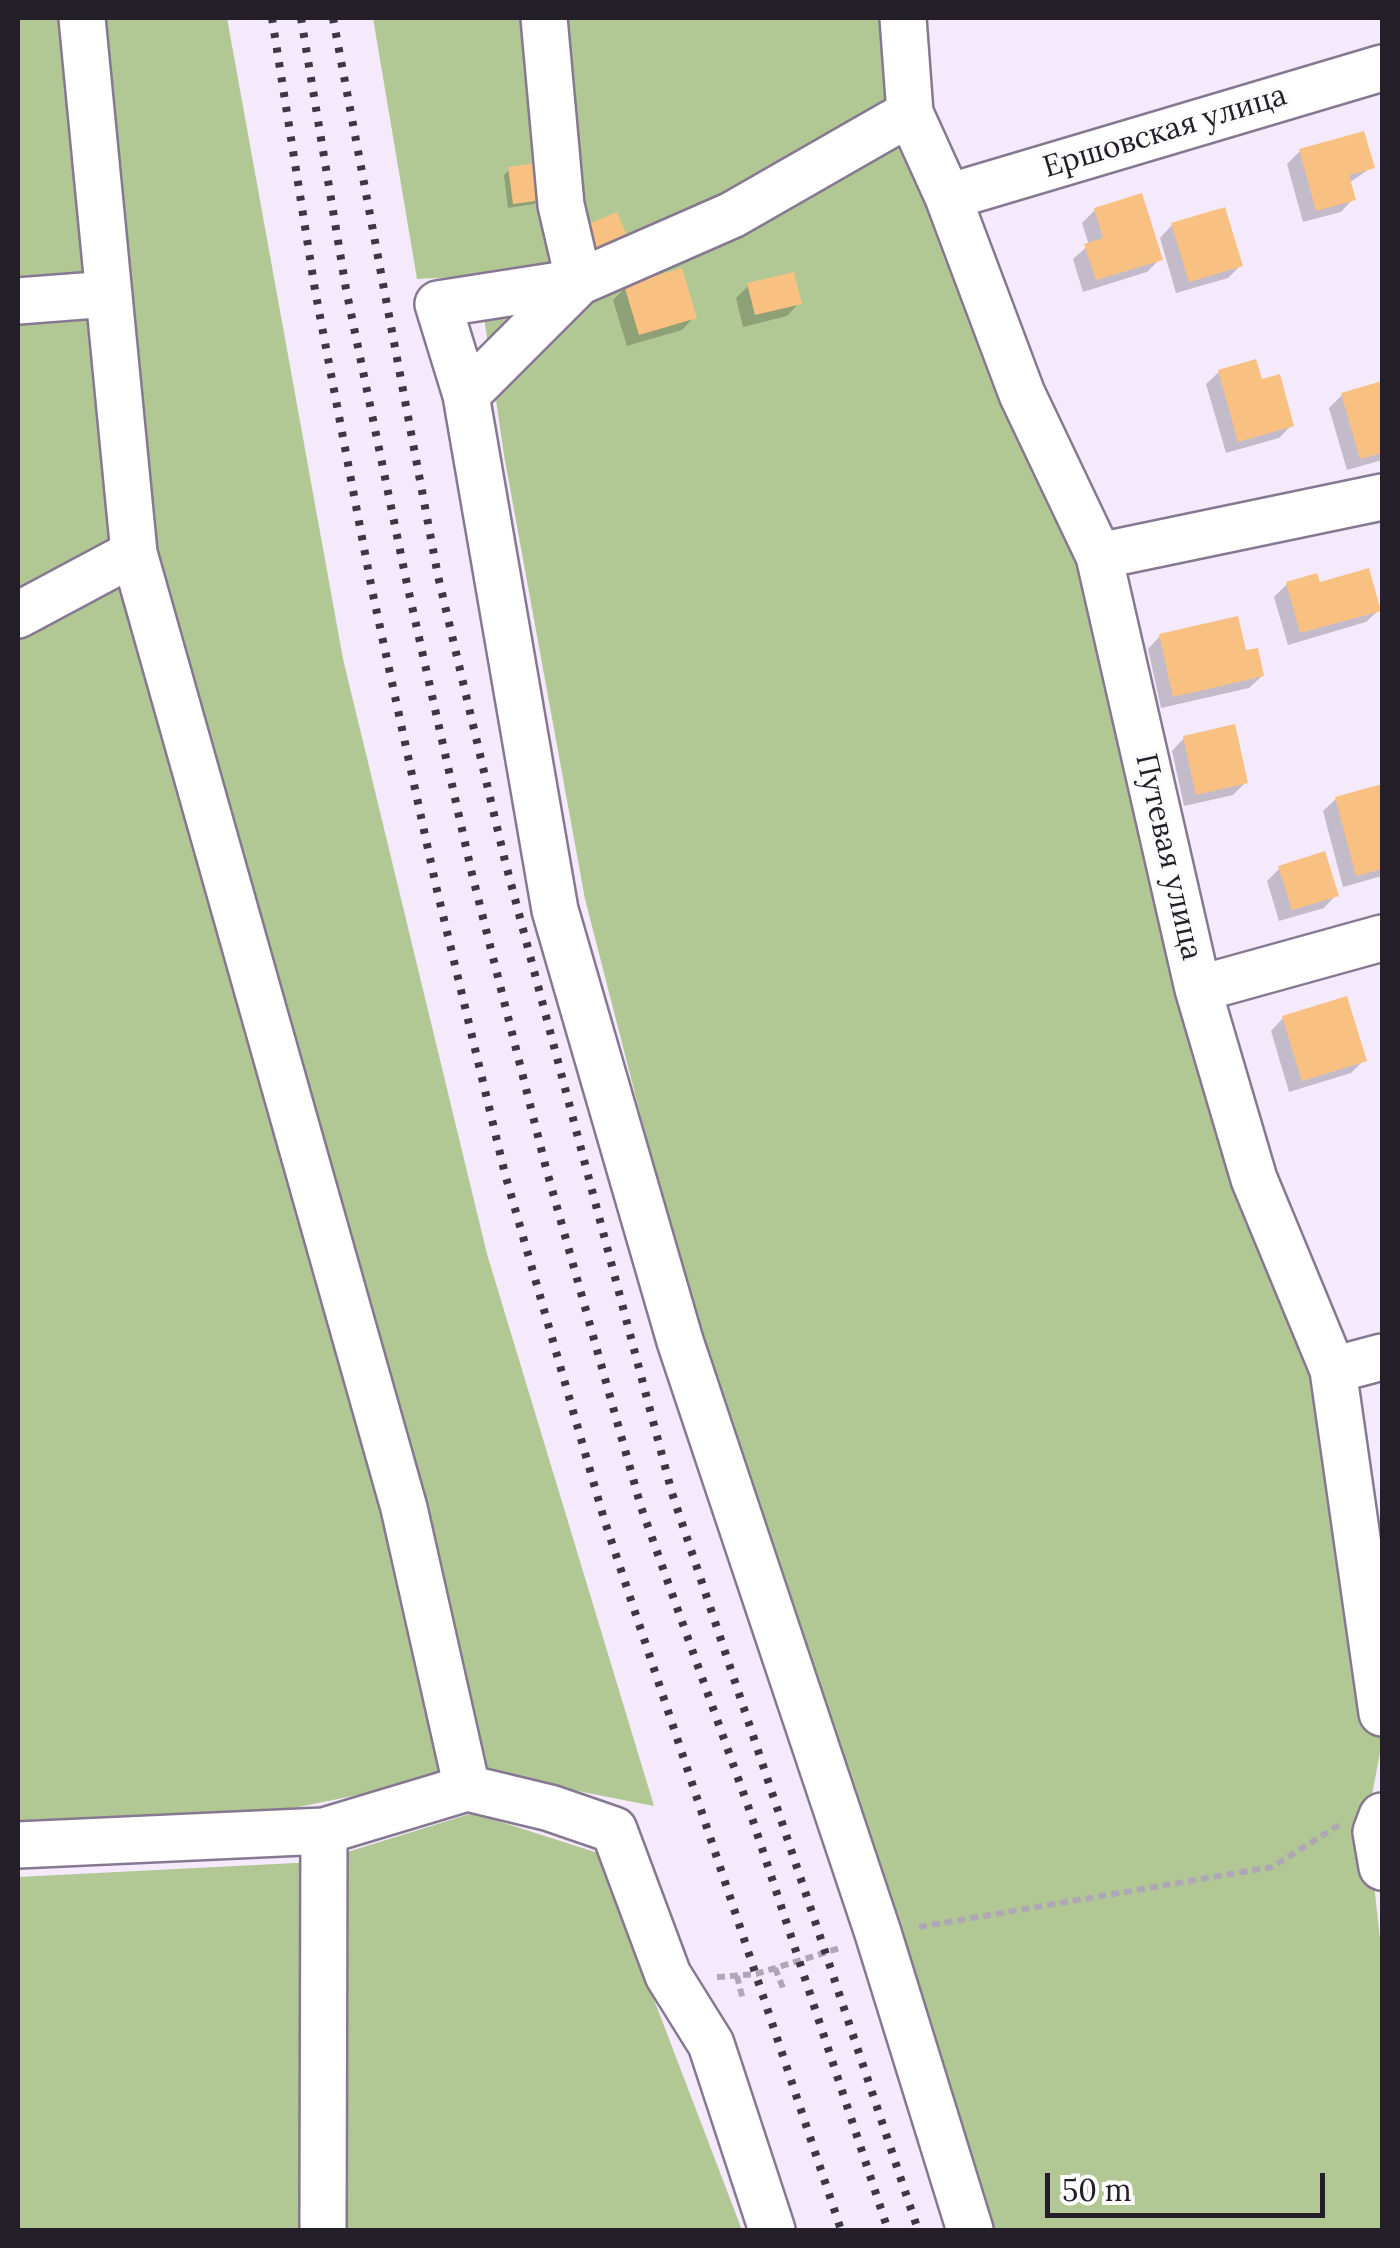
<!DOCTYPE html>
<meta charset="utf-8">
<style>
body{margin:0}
#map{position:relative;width:1400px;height:2248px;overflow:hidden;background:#f4eafc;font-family:Lora,serif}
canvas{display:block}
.frame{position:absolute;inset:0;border:20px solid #241e29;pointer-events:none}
.scale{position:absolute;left:1045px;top:2173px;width:280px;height:45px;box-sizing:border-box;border:5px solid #241e29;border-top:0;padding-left:12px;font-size:30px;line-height:35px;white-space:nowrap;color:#241e29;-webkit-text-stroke:8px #fcfcfc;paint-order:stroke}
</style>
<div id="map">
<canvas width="1400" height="2248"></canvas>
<div class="frame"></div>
<div class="scale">50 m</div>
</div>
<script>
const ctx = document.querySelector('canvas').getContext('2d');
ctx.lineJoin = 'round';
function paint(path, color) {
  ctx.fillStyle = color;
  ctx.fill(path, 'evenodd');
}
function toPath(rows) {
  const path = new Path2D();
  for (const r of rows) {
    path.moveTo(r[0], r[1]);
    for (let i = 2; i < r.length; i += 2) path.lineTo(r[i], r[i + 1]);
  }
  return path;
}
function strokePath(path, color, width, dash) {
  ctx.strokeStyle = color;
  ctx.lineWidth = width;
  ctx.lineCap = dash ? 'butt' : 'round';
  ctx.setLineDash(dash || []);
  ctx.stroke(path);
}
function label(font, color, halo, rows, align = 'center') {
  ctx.font = font + ' Lora,serif';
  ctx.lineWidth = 8;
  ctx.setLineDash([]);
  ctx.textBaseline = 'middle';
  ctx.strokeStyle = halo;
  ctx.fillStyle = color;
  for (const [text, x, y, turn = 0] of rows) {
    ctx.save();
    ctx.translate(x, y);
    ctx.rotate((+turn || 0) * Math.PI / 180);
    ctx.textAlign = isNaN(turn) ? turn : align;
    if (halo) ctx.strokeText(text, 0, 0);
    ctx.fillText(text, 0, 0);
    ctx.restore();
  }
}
paint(toPath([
 [18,18,227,18,343,659,487,1254,654,1806,476,1771,259,1815,18,1826],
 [373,18,879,18,887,109,1087,539,1142,830,1277,1293,1315,1388,1382,1742,1367,1821,1382,1957,1382,2230,987,2230,696,1331,585,899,504,455,478,276,417,279],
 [473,1813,598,1853,742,2230,18,2230,18,1877,315,1862]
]), '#b2c894');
paint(toPath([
 [1300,151,1372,167,1349,183,1353,199,1341,212,1303,222,1287,164],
 [509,170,540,199,534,204,508,208,504,175],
 [1095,210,1160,259,1147,272,1083,292,1073,259,1089,245,1082,223],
 [1172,225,1240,266,1228,278,1176,293,1160,238],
 [748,286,799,303,787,316,743,327,736,298],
 [626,287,694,317,682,330,627,346,613,300],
 [1219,372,1260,382,1291,426,1279,438,1226,453,1206,384],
 [1382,383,1382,460,1347,470,1329,408,1342,395],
 [1287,584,1318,585,1379,610,1366,622,1288,645,1274,597],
 [1160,636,1262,676,1249,688,1161,708,1148,649],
 [1184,738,1246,782,1233,795,1184,806,1172,751],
 [1382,787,1382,876,1343,887,1323,811,1336,799],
 [1280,868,1336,895,1324,908,1279,921,1267,881],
 [1283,1018,1364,1060,1351,1073,1289,1092,1271,1031]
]), '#0003');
paint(toPath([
 [1364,131,1375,168,1349,175,1356,200,1316,211,1299,149],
 [538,163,543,200,513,204,508,167],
 [1142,193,1163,260,1096,280,1084,244,1103,238,1094,208],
 [1225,207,1243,266,1189,282,1171,223],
 [617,212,629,241,589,258,577,229],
 [682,268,697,318,639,335,624,285],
 [794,272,802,304,755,315,747,283],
 [1256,359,1262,379,1280,374,1294,426,1238,442,1218,370],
 [1382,381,1382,453,1360,459,1341,393],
 [1369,568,1381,611,1300,633,1286,582,1317,573,1320,582],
 [1238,616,1246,650,1258,648,1264,676,1173,697,1159,634],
 [1235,724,1248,783,1196,795,1183,736],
 [1382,784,1382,869,1356,876,1335,797],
 [1325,851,1339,896,1292,910,1278,866],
 [1347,996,1367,1061,1302,1081,1282,1016]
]), '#f8c182');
const minor = toPath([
 [82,18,134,553,404,1508,467,1788],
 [544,18,561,205,579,282,732,215,910,113],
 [903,18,910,113,948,197,1022,394,1099,556,1198,989,1254,1179,1333,1370,1382,1713],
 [948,197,1382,68],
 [18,301,109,294],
 [466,395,579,282,438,304,466,395,555,910,680,1341,878,1933,970,2230],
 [1099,556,1382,497],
 [18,615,134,553],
 [1198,989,1382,938],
 [1333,1370,1382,1357],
 [1382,1816,1376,1832,1382,1867],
 [18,1845,324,1831,467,1788,550,1808,614,1830,668,1975,711,2044,772,2230],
 [323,2230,324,1831]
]);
strokePath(minor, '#877892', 50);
strokePath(toPath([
 [919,1927,1272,1867,1339,1825],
 [775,1968,783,1988],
 [737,1976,743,2000],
 [717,1977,756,1974,840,1948]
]), '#afa7b6', 6, [8, 5]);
strokePath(minor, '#fff', 45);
strokePath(toPath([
 [272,18,315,290,372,590,436,886,505,1174,604,1519,841,2230],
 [301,18,346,289,407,584,472,874,546,1168,641,1507,748,1806,888,2230],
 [333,18,438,576,505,861,672,1493,918,2230]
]), '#3d3743', 8, [5, 10]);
label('30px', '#241e29', '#fcfcfc', [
 ["Ершовская улица",1165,132,-17],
 ["Путевая улица",1168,857,77]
]);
</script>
